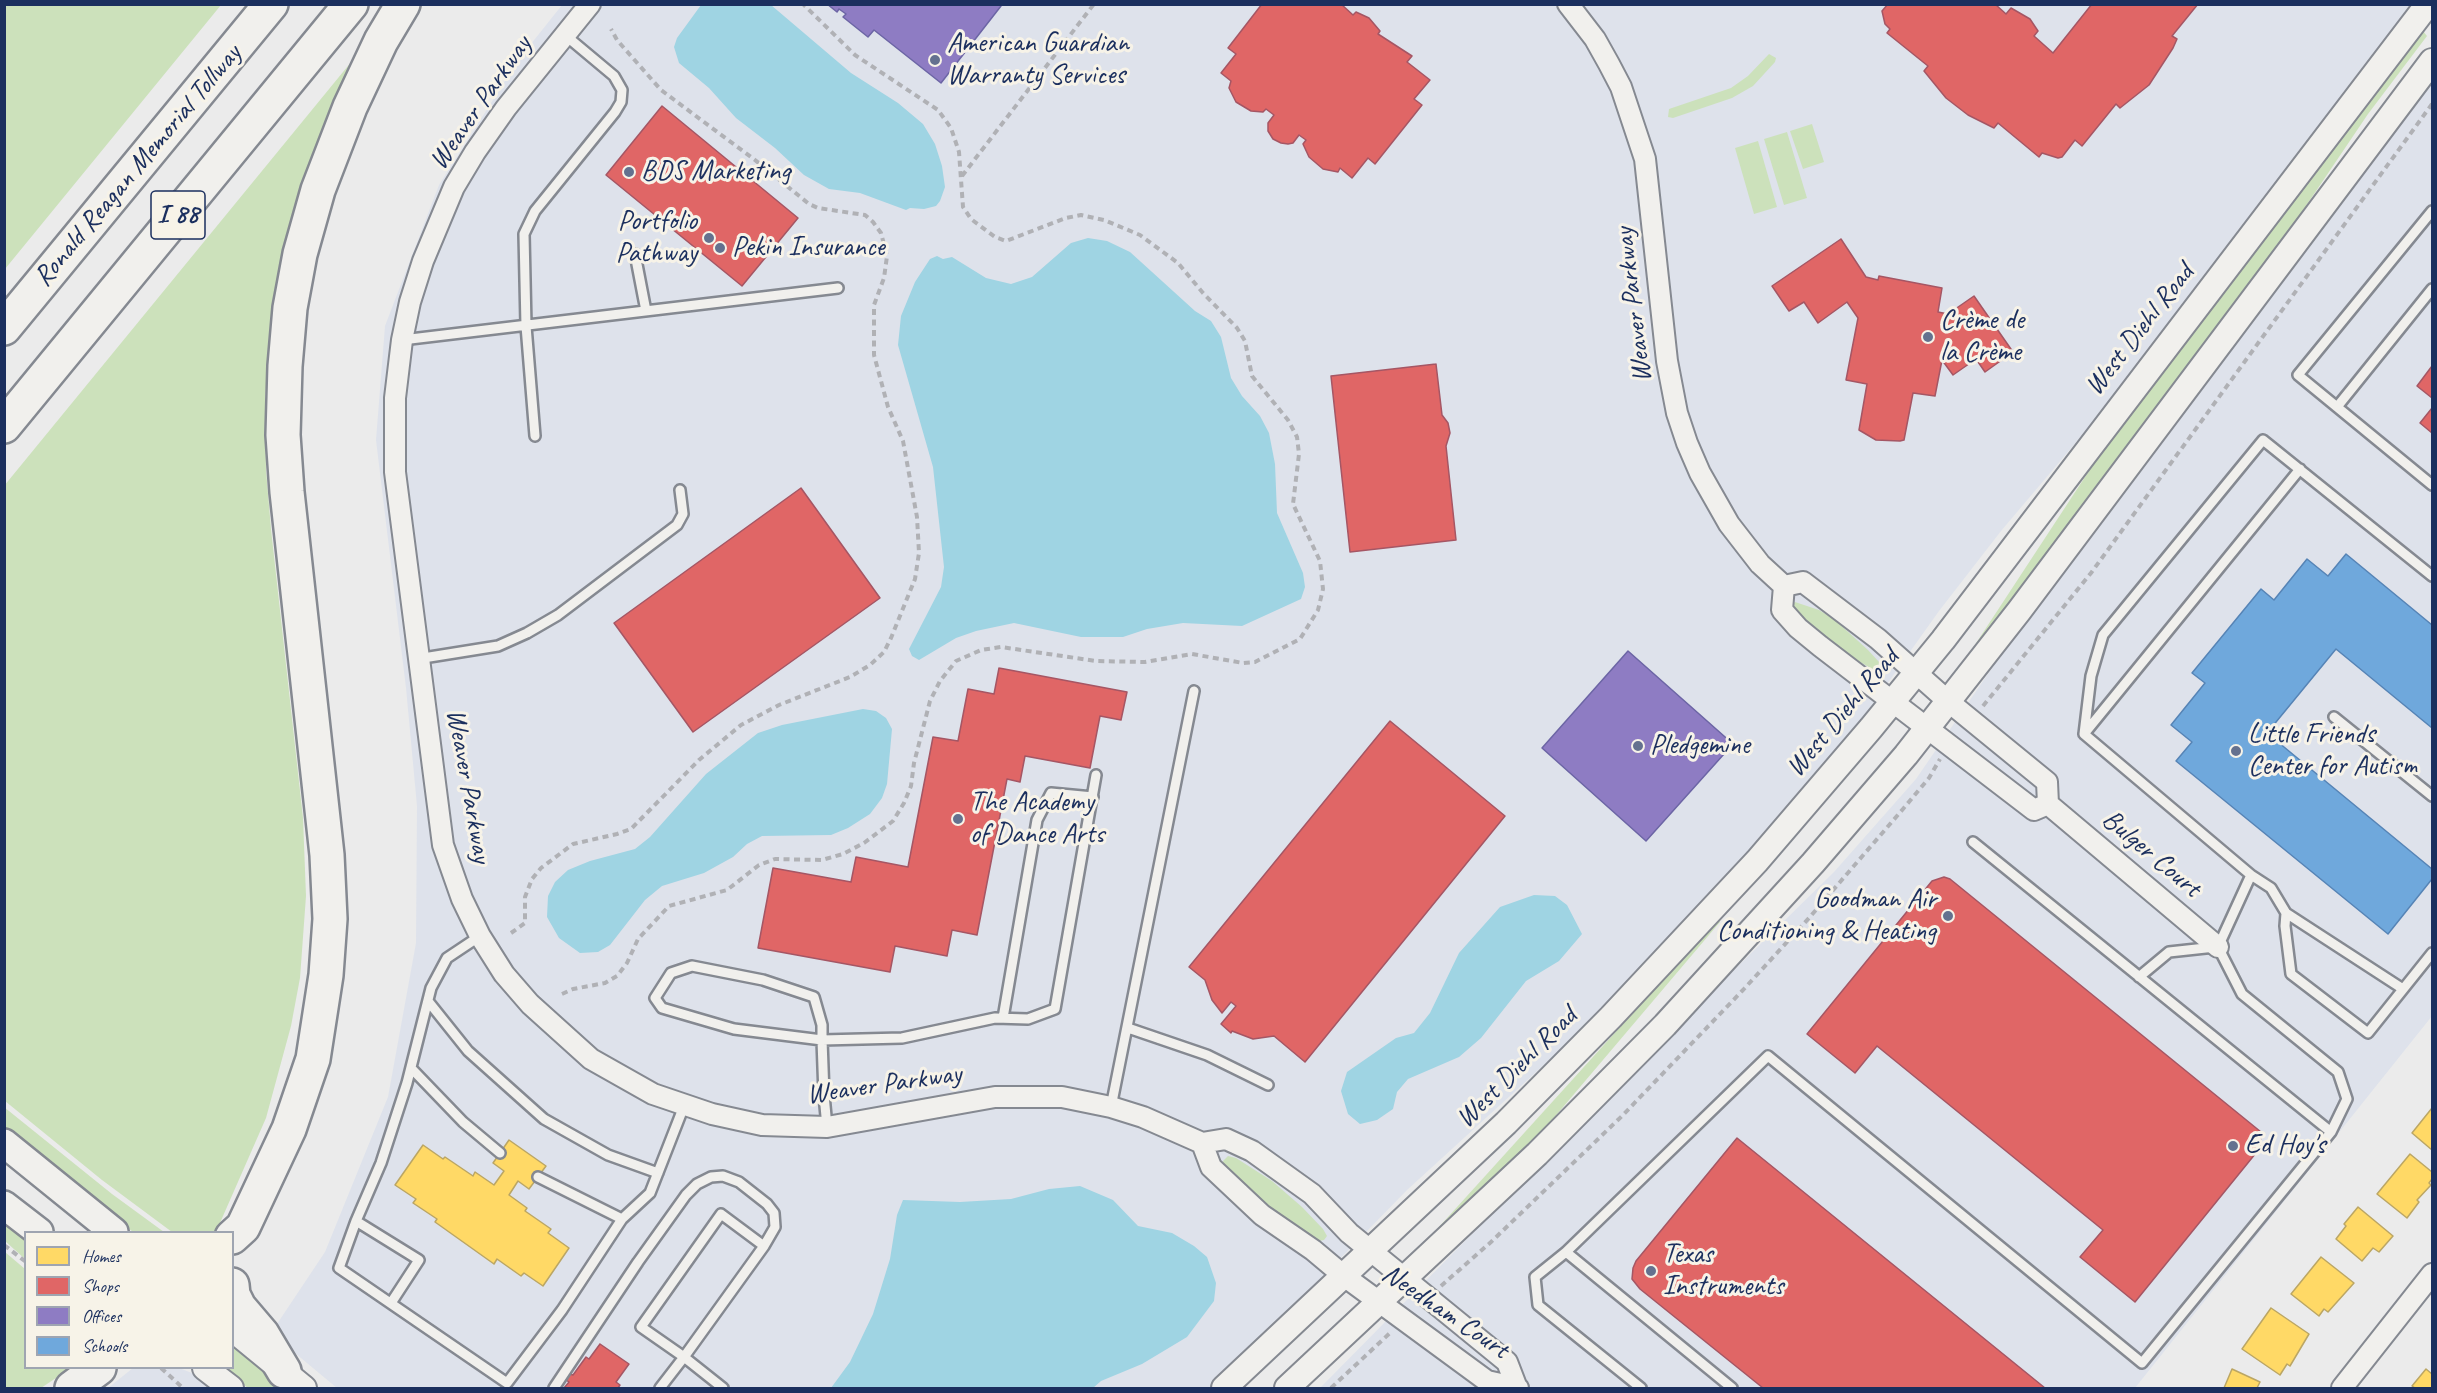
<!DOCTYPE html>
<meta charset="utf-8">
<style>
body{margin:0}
#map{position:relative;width:2437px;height:1393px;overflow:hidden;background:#ebebeb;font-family:Caveat,sans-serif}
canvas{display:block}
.frame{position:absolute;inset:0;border:6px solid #1b2f5e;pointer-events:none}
.legend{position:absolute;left:24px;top:1231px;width:210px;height:138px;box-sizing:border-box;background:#f7f3e8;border:2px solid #9fa5b1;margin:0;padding:8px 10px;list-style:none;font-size:18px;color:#1b2f5e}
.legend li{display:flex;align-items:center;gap:12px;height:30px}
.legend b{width:30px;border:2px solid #9fa5b1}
</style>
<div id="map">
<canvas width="2437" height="1393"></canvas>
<div class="frame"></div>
<ul class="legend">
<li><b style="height:16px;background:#ffd966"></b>Homes</li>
<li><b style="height:16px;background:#e06666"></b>Shops</li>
<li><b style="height:16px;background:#8e7cc3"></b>Offices</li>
<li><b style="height:16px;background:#6fa8dc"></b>Schools</li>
</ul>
</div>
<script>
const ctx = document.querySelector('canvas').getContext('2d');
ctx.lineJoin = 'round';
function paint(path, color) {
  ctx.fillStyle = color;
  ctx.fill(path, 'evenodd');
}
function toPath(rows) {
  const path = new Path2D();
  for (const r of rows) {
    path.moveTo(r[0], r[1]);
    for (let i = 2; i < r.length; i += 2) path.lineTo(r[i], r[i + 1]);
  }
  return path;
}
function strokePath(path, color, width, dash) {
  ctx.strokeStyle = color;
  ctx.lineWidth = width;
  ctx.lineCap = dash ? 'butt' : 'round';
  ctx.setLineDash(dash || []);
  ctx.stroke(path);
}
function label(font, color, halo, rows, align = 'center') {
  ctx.font = font + ' Caveat,sans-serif';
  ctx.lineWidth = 6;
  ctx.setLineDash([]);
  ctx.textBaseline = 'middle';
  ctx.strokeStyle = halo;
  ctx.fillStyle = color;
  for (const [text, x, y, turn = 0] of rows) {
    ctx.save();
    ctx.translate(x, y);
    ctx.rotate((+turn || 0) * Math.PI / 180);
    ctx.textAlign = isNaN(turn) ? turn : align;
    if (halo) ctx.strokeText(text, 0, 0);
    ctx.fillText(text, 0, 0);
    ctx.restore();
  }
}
paint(toPath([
 [562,5,2410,5,2405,20,2111,401,2001,531,1939,611,1850,736,1745,859,1603,1011,1407,1190,1290,1310,1210,1388,337,1388,271,1333,325,1252,388,1097,416,943,417,806,406,688,376,440,385,326,439,185,519,59],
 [2432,82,2432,1016,2135,1388,1320,1388,1683,1020,1834,872,1916,779,1994,665],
 [133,1368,179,1368,192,1373,210,1388,108,1388]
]), '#dee2eb');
paint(toPath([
 [5,4,221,5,5,269,4,5],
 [2423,31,2427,36,2368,114,2260,274,1967,662,1965,660,2127,413],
 [1769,54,1776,58,1775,62,1753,86,1732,98,1673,118,1668,117,1669,109,1731,88,1748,76],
 [352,61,356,63,320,137,288,232,274,300,265,398,266,470,271,529,303,818,306,896,300,978,291,1026,266,1118,216,1232,172,1232,102,1180,5,1101,4,486],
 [1812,124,1824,162,1803,169,1790,131],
 [1787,132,1807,198,1784,205,1764,139],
 [1758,141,1777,207,1754,214,1735,148],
 [1795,602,1819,610,1835,620,1868,650,1879,662,1878,668,1872,669,1845,653,1821,635,1791,607],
 [1718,919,1720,922,1530,1146,1441,1231,1438,1228],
 [4,1107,112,1194,164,1232,133,1232,5,1128],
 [1228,1156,1236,1158,1272,1181,1302,1207,1323,1229,1327,1236,1324,1240,1319,1241,1279,1216,1253,1195,1223,1165,1223,1161],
 [4,1221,25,1238,25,1259,5,1241],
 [5,1252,25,1269,26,1368,71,1368,41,1388,5,1388],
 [233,1344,287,1388,248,1388,222,1368,232,1368]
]), '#cce1bb');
paint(toPath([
 [701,5,771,5,851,73,898,103,923,124,935,144,942,166,945,187,940,201,936,206,924,209,910,208,906,210,860,193,829,189,804,175,775,148,736,118,709,88,679,63,674,47,677,38],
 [1088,238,1107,241,1130,252,1195,311,1211,321,1221,337,1231,378,1242,396,1260,416,1269,433,1275,464,1277,513,1303,573,1305,587,1301,599,1242,626,1183,623,1147,629,1123,637,1081,637,1014,623,976,631,956,638,919,660,912,656,909,649,941,587,944,567,933,467,898,345,901,316,915,282,930,259,937,256,943,259,952,257,986,278,1011,284,1032,277,1071,243],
 [863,709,876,711,886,718,892,729,887,784,882,798,870,814,848,828,831,835,762,836,747,844,733,857,704,873,662,886,645,900,610,945,598,952,580,953,559,938,547,917,548,896,555,882,568,870,590,861,635,849,650,837,706,774,758,733,782,725],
 [1534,895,1555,896,1567,905,1582,934,1559,961,1526,981,1481,1038,1459,1057,1408,1079,1397,1092,1393,1109,1377,1120,1360,1124,1348,1114,1341,1091,1347,1072,1396,1038,1414,1033,1430,1013,1459,953,1500,907],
 [1080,1186,1113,1200,1138,1226,1172,1233,1194,1246,1207,1257,1216,1283,1214,1301,1187,1337,1142,1364,1101,1381,1093,1388,831,1388,850,1362,873,1314,890,1259,897,1215,903,1200,960,1202,1011,1199,1049,1189]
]), '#9fd4e3');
const homes = toPath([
 [2432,1108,2432,1150,2412,1133,2432,1108],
 [509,1140,546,1166,529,1189,518,1181,509,1195,527,1208,525,1211,551,1229,548,1233,569,1248,543,1286,524,1273,521,1276,497,1259,494,1264,435,1222,437,1219,413,1203,416,1199,395,1185,423,1145,443,1159,445,1157,473,1176,475,1172,494,1185,504,1171,493,1163,509,1140],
 [2410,1154,2432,1172,2432,1179,2429,1183,2431,1185,2417,1200,2419,1202,2407,1218,2377,1194,2410,1154],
 [2358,1207,2393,1236,2379,1252,2373,1248,2362,1261,2336,1239,2346,1226,2344,1224,2358,1207],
 [2321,1257,2354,1283,2328,1312,2324,1309,2319,1316,2291,1294,2321,1257],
 [2271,1308,2309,1334,2290,1366,2287,1364,2280,1375,2242,1349,2271,1308],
 [2232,1369,2260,1382,2257,1388,2224,1388,2232,1369],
 [2426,1369,2432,1374,2432,1388,2415,1388,2412,1386,2426,1369]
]);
paint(homes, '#ffd966');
strokePath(homes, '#bba664', 1.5);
const shops = toPath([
 [1262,4,1341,4,1353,15,1356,12,1369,18,1380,31,1378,34,1412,56,1407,62,1430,80,1414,99,1422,105,1375,164,1368,158,1352,178,1340,168,1338,172,1323,169,1309,157,1303,144,1306,140,1299,135,1293,143,1288,144,1281,143,1273,139,1268,131,1268,123,1274,115,1266,109,1263,112,1251,111,1236,102,1229,88,1231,81,1221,73,1236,54,1228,48,1262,4],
 [1888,4,1995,4,2006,14,2011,8,2030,19,2038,31,2034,36,2053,53,2092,4,2198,4,2172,36,2177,39,2173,48,2149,85,2120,108,2116,104,2082,146,2075,140,2062,157,2058,158,2042,153,2039,157,1998,123,1994,128,1968,115,1946,98,1924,71,1928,66,1887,33,1890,29,1885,24,1882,11,1888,4],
 [662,106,798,218,742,286,606,175,662,106],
 [1841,239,1866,277,1878,280,1879,276,1942,288,1938,312,1948,314,1974,296,2013,352,1985,372,1976,359,1953,375,1942,360,1935,396,1913,393,1904,440,1900,441,1876,440,1859,430,1867,384,1846,380,1858,318,1847,302,1818,323,1804,302,1789,311,1772,286,1841,239],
 [1436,364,1442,415,1448,423,1450,433,1446,446,1456,540,1350,552,1331,376,1436,364],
 [2432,366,2432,398,2417,386,2432,366],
 [2432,408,2432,433,2420,423,2432,408],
 [801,488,880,598,693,732,614,623,801,488],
 [999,668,1127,692,1121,720,1100,716,1090,768,1025,756,1020,782,1007,779,977,935,952,930,947,956,895,946,890,972,758,948,773,868,851,882,856,857,908,867,933,737,958,741,968,689,994,694,999,668],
 [1390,721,1505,816,1305,1062,1274,1036,1253,1039,1232,1031,1231,1033,1221,1024,1236,1006,1231,1002,1222,1013,1212,1000,1205,980,1189,967,1390,721],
 [1944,877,1950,879,2261,1132,2260,1148,2135,1302,2080,1257,2103,1230,1877,1046,1855,1073,1807,1034,1932,881,1944,877],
 [1737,1138,2045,1388,1763,1388,1640,1289,1632,1279,1633,1268,1636,1261,1737,1138],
 [600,1344,629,1364,616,1382,620,1385,618,1388,564,1388,569,1382,566,1380,570,1374,573,1375,586,1357,589,1359,600,1344]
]);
paint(shops, '#e06666');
strokePath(shops, '#a55664', 1.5);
const offices = toPath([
 [827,4,999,4,1001,6,941,83,874,30,868,37,843,17,846,14,839,9,837,12,827,4],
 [1628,651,1733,744,1646,841,1542,748,1628,651]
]);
paint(offices, '#8e7cc3');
strokePath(offices, '#6c65a5', 1.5);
const schools = toPath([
 [2346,554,2432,625,2432,728,2336,649,2267,733,2432,869,2432,879,2388,934,2176,761,2192,742,2171,725,2205,683,2192,673,2261,589,2274,600,2307,559,2328,576,2346,554]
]);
paint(schools, '#6fa8dc');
strokePath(schools, '#5684b6', 1.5);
const service = toPath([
 [2432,211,2298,375,2432,485],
 [635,254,646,311],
 [402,340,838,288],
 [2337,407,2432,289],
 [535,436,526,326,524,234,535,211,615,112,621,102,622,90,614,76,565,35],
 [417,659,498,646,527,633,558,615,677,525,683,514,680,490],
 [2334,717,2432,796],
 [2084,734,2300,469],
 [1973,842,2331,1132],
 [2251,875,2084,734,2091,676,2103,635,2263,440,2432,576],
 [2286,913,2403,989],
 [480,936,447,958,431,988,407,1083,381,1163,356,1221,339,1268,507,1383,562,1310,622,1219,650,1193,684,1106],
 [2218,947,2251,875,2271,888,2286,913,2285,926,2291,974,2368,1033,2432,953],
 [2139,977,2169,952,2215,947],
 [428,1001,468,1051,544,1119,608,1155,658,1173],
 [1003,1018,1037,820,1051,793,1093,797],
 [1128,1028,1207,1055,1268,1085],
 [411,1068,463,1122,500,1153],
 [1111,1107,1194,691],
 [827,1127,824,1095,822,1040,822,1025,814,997,763,980,692,966,671,973,655,998,662,1008,734,1029,822,1040,902,1038,995,1018,1028,1019,1055,1009,1096,775],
 [538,1177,622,1219],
 [356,1221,419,1260,391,1303],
 [1566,1252,1732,1388],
 [554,1388,638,1262,686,1195,697,1184,711,1177,723,1176,739,1182,767,1204,774,1213,775,1227,764,1246,684,1357,641,1327,721,1214,764,1246],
 [660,1388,684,1357,723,1388],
 [1641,1388,1538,1305,1535,1277,1566,1252,1768,1056,2142,1363,2331,1132,2347,1099,2338,1072,2242,994,2218,947]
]);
const minor = toPath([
 [590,4,506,108,475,152,454,187,423,261,410,302,402,340,395,398,395,472,443,845,462,899,480,936,504,974,530,1004,591,1059,653,1094,712,1114,762,1125,827,1127,995,1097,1062,1097,1111,1107,1143,1117,1202,1143,1226,1139,1252,1151,1312,1194,1349,1233,1507,1362,1517,1388],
 [1568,4,1595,39,1609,64,1621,87,1645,159,1667,361,1677,413,1687,443,1700,473,1729,524,1760,564,1784,586],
 [1784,586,1803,582,1878,639,1949,702,2047,782,2048,804,2218,947],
 [1784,586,1782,610,1798,628,1820,646,2034,810,2048,804],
 [1202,1143,1211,1167,1262,1215,1313,1250,1344,1276,1487,1381,1518,1388],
 [2342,1388,2432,1274]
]);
const tertiary = toPath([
 [232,1329,304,1388],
 [205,1368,231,1388],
 [1224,1388,1506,1123,1611,1017,1757,861,1871,728,1943,640,2428,4],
 [1287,1388,1537,1154,1665,1025,1813,863,1906,755,2019,611,2432,61]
]);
const secondary = toPath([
 [4,1143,114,1232],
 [4,1205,39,1232]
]);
const motorway = toPath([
 [4,328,271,4],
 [4,426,351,4],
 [232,1237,243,1227,289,1129,313,1059,326,975,330,919,327,855,287,492,283,435,285,366,290,308,300,254,318,190,350,107,381,41,403,4],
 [232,1285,233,1295,239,1307,262,1334,284,1371],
 [72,1388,99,1368]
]);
strokePath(service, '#858991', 14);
strokePath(minor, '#858991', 24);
strokePath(tertiary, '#858991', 28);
strokePath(secondary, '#858991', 32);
strokePath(motorway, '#858991', 38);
strokePath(toPath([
 [962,176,1094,4],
 [1983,706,2091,573,2432,104],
 [511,933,525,923,525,897,532,879,541,868,573,844,617,834,631,829,699,760,741,725,779,705,850,677,870,665,884,652,891,638,915,579,919,553,917,517,903,441,888,407,874,355,874,305,884,278,887,256,881,233,873,222,865,215,818,208,809,204,755,160,661,90,617,40,611,29],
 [562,994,573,989,605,983,617,976,627,963,638,939,669,906,727,890,759,865,775,859,822,860,843,854,864,843,893,821,904,803,911,786,914,763,930,701,940,681,956,661,981,650,1001,647,1096,661,1145,662,1192,654,1243,663,1255,662,1300,639,1318,610,1323,589,1320,561,1293,504,1299,454,1297,437,1288,420,1252,376,1245,341,1237,328,1203,293,1178,263,1140,235,1104,220,1081,215,1066,218,1006,241,995,237,971,219,963,207,959,152,951,128,938,110,855,55,803,4],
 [4,1245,26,1262],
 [1441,1286,1491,1242,1622,1116,1743,990,1809,918,1903,809,1929,778,1940,759],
 [161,1368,183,1388],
 [1331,1388,1391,1332]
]), '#b0b1b5', 4, [6, 4.5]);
strokePath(service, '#f1f0ed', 9);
strokePath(minor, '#f1f0ed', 20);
strokePath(tertiary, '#f1f0ed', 24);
strokePath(secondary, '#f1f0ed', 27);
strokePath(motorway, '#f1f0ed', 33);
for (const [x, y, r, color] of [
 [935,60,6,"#64718f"],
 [629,172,6,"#64718f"],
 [709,238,6,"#64718f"],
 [720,248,6,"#64718f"],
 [1928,337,6,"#64718f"],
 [1638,746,6,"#64718f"],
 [2236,751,6,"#64718f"],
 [958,819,6,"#64718f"],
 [1948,916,6,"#64718f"],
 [2233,1146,6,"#64718f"],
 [1651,1271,6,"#64718f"]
]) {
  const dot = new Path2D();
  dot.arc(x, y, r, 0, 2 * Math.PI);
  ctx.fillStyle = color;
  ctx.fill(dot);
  strokePath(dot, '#f7f3e8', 2);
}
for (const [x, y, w] of [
 [178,215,54]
]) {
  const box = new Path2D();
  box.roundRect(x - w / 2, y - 24, w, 48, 4.5);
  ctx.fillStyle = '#f7f3e8';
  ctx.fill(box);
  strokePath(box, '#1b2f5e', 1.5);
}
label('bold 27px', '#1b2f5e', null, [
 ["I 88",178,215]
]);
label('28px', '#1b2f5e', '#f7f3e8', [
 ["American Guardian",947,44],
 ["Warranty Services",947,76],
 ["BDS Marketing",641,172],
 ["Portfolio",697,222,"right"],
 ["Pathway",697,254,"right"],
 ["Pekin Insurance",732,248],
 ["Crème de",1940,321],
 ["la Crème",1940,353],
 ["Little Friends",2248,735],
 ["Center for Autism",2248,767],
 ["Pledgemine",1650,746],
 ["The Academy",970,803],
 ["of Dance Arts",970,835],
 ["Goodman Air",1936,900,"right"],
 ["Conditioning & Heating",1936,932,"right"],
 ["Ed Hoy's",2245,1146],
 ["Texas",1663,1255],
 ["Instruments",1663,1287]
], 'left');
label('28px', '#1b2f5e', '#f7f3e8', [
 ["Weaver Parkway",481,103,-55],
 ["Ronald Reagan Memorial Tollway",138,166,-50],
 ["Weaver Parkway",1634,305,-97],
 ["West Diehl Road",2140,330,-52],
 ["West Diehl Road",1843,713,-50],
 ["Weaver Parkway",468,786,80],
 ["Bulger Court",2151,854,40],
 ["West Diehl Road",1517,1068,-45],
 ["Weaver Parkway",884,1085,-8],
 ["Needham Court",1445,1312,34]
]);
</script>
